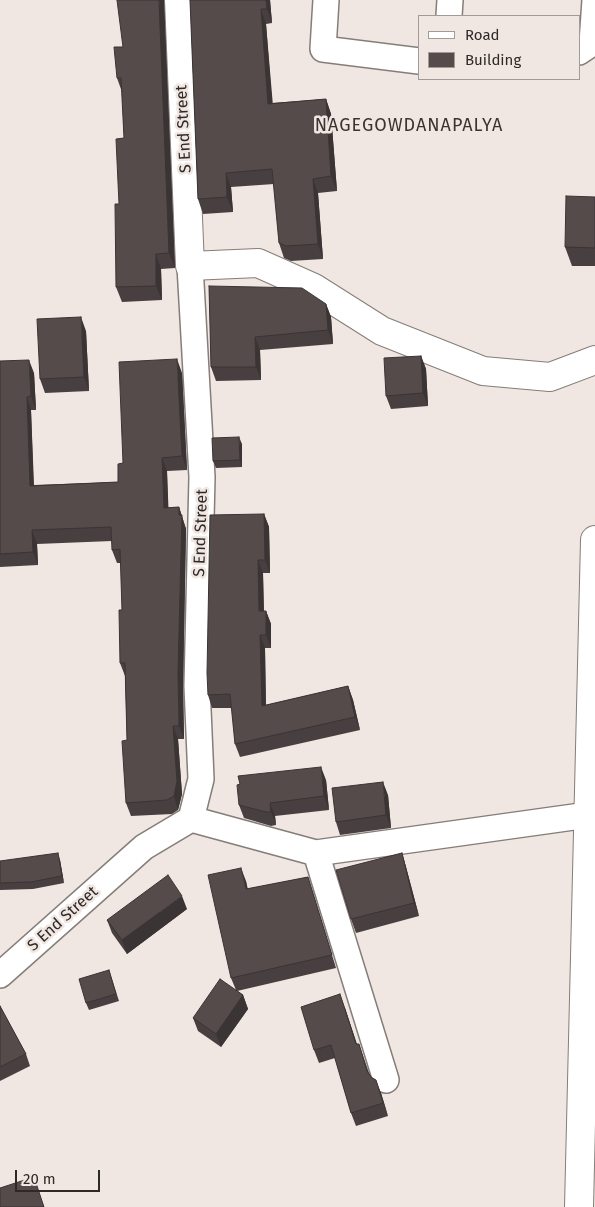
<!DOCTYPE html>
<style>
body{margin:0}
#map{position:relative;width:595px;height:1207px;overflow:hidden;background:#f0e6e2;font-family:"Fira Sans",sans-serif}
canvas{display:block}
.legend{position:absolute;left:418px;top:15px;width:162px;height:65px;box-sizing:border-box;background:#f0e6e2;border:1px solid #a29a97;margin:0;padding:6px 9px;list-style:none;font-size:15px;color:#2d2927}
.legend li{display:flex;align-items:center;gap:10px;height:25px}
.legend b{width:25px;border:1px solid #a29a97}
.scale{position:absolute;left:15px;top:1170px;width:85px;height:22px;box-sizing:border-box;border:2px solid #2d2927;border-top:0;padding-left:6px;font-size:15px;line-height:18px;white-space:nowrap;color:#2d2927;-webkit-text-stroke:4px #f0e6e2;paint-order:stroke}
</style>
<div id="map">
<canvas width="595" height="1207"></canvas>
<ul class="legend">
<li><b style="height:6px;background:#fff"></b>Road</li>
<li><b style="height:14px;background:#544b4a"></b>Building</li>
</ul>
<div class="scale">20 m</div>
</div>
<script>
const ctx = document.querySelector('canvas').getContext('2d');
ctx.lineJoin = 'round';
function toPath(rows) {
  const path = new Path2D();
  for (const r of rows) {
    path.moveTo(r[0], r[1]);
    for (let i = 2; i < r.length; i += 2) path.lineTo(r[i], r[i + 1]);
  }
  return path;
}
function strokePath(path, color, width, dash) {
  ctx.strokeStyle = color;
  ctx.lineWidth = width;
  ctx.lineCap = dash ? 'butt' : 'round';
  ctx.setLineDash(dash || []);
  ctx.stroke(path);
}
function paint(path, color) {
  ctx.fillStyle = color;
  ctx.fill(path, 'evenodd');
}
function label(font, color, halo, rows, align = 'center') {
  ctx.font = font + ' "Fira Sans",sans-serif';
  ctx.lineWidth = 5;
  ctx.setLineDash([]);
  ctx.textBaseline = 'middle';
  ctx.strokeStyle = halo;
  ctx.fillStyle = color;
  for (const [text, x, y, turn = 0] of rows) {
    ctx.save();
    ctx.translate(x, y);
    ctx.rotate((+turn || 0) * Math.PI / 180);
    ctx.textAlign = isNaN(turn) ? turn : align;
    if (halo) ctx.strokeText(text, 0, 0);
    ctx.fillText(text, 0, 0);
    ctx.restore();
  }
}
const minor = toPath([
 [326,0,323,49,419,61],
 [449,16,450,0],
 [579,52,592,43,595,0],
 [191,819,316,853,588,815],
 [316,853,386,1080],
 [0,975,144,847,191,819,201,779,197,686,202,477,190,266]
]);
const tertiary = toPath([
 [179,0,190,266,258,263,314,288,382,331,483,371,550,377,595,360],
 [579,1207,595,540]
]);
strokePath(minor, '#857d79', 28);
strokePath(tertiary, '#857d79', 30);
strokePath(minor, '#fff', 25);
strokePath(tertiary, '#fff', 28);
paint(toPath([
 [164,0,175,268,161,269,162,300,122,302,116,287,119,204,124,138,122,92,117,78,123,47],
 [190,0,270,0,272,23,266,24,272,103,326,99,331,114,337,191,318,193,323,259,291,261,284,258,279,243,274,184,231,187,233,212,203,214,198,199],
 [595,197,595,266,572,266,565,247],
 [209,286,326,304,331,317,333,344,260,350,261,380,216,381,211,367],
 [86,331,89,391,45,393,40,379],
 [421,356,426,369,428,406,391,409,386,396],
 [0,361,34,373,36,410,31,410,34,485,118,482,123,463,182,373,187,470,167,471,168,508,179,507,186,529,183,686,184,739,178,739,182,794,178,810,172,814,131,816,126,803,127,740,125,676,120,663,122,610,121,563,117,563,112,550,112,541,37,544,38,565,0,567],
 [242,444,242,467,216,468,213,461],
 [264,514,269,527,270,573,263,573,264,611,266,611,271,624,271,648,265,648,266,705,348,686,353,700,360,730,240,757,235,744,232,708,212,708,208,695],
 [326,780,329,810,275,816,276,825,271,826,244,818,239,805],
 [388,795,391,828,340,835,336,822],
 [402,853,406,867,419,916,356,933,351,919],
 [60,860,64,883,33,889,0,890,0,861],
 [308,877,336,968,237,991,243,995,248,1009,221,1047,198,1031,193,1018,236,990,231,978,246,881,247,889],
 [187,909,127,954,112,933,107,920],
 [109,970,119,1001,89,1010,86,1003],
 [0,1006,26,1054,30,1066,0,1081],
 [345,1008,357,1044,359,1044,369,1073,381,1093,388,1116,356,1126,351,1113,335,1058,319,1063,314,1050]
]), '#484040');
paint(toPath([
 [159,0,164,0,175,268,169,253],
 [266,0,270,0,272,23,267,9],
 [261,9,266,24,274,118,268,104],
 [326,99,331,114,337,191,331,176],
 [226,173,231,187,233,212,227,197],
 [313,179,318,193,323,259,318,244],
 [156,254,161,269,162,300,156,286],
 [326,304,331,317,333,344,328,330],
 [81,317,86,331,89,391,84,377],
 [255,337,260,350,261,380,256,367],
 [421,356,426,369,428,406,423,393],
 [177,359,182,373,187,470,182,456],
 [29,360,34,373,36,410,31,396],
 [27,397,31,410,34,499,30,486],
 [239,437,242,444,242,467,240,460],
 [162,458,167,471,169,522,164,508],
 [179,507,186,529,183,686,184,739,179,726,178,672],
 [264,514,269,527,270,573,265,560],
 [32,530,37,544,38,565,33,552],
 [258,560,263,573,264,625,259,611],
 [266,611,271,624,271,648,266,635],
 [260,635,265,648,266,719,262,706],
 [348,686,353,700,360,730,355,717],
 [173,726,178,739,182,794,178,810,174,796],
 [321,767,326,780,329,810,324,796],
 [383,782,388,795,391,828,386,815],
 [270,803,275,816,276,825,271,812],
 [58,853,60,860,64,883,62,876],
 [402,853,406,867,419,916,414,903],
 [241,868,246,881,251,903,246,889],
 [182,896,187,909,127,954,122,940],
 [340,994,345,1008,361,1058,356,1044],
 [243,995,248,1009,221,1047,216,1034],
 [376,1080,381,1093,388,1116,383,1103]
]), '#3b3434');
const building = toPath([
 [117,0,159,0,169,253,156,254,156,286,116,287,115,204,119,204,116,139,124,138,121,78,117,78,114,47,123,47,117,0],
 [190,0,266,0,267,9,261,9,268,104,326,99,331,176,313,179,318,244,286,246,279,243,272,169,226,173,227,197,198,199,190,0],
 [566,196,595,197,595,248,565,247,566,196],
 [209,286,302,288,326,304,328,330,255,337,256,367,211,367,209,286],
 [81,317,84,377,40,379,37,319,81,317],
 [421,356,423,393,386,396,384,358,421,356],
 [177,359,182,456,162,458,164,508,179,507,179,515,182,515,178,672,179,726,173,726,177,781,174,796,167,800,126,803,122,741,127,740,125,663,120,663,119,610,122,610,120,549,112,550,111,527,32,530,33,552,0,554,0,361,29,360,31,396,27,397,30,486,118,482,118,464,123,463,119,362,177,359],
 [239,437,240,460,213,461,212,438,239,437],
 [264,514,265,560,258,560,259,611,266,611,266,635,260,635,262,706,348,686,355,717,235,744,230,694,208,695,207,673,210,515,264,514],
 [321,767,324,796,270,803,271,812,266,812,239,805,237,785,240,784,238,776,321,767],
 [383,782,386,815,336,822,332,788,383,782],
 [58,853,62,876,31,882,0,883,0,861,58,853],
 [402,853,414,903,351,919,336,870,402,853],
 [241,868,246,889,308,877,332,955,231,978,208,875,241,868],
 [168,875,182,896,122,940,107,920,168,875],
 [109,970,116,994,86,1003,79,979,109,970],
 [220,979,243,995,216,1034,193,1018,220,979],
 [340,994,356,1044,359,1044,367,1071,371,1077,376,1080,383,1103,351,1113,331,1045,314,1050,301,1007,340,994],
 [0,1006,26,1054,0,1067,0,1006],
 [34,1177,44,1207,0,1207,0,1188,34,1177]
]);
paint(building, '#544b4a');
strokePath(building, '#3b3434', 1);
label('16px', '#2d2927', '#f0e6e2', [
 ["S End Street",184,129,-93],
 ["S End Street",201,533,-88],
 ["S End Street",63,919,-42]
]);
ctx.letterSpacing = '1px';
label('18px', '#3a332f', '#f0e6e2', [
 ["NAGEGOWDANAPALYA",409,126]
]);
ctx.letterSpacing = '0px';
</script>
